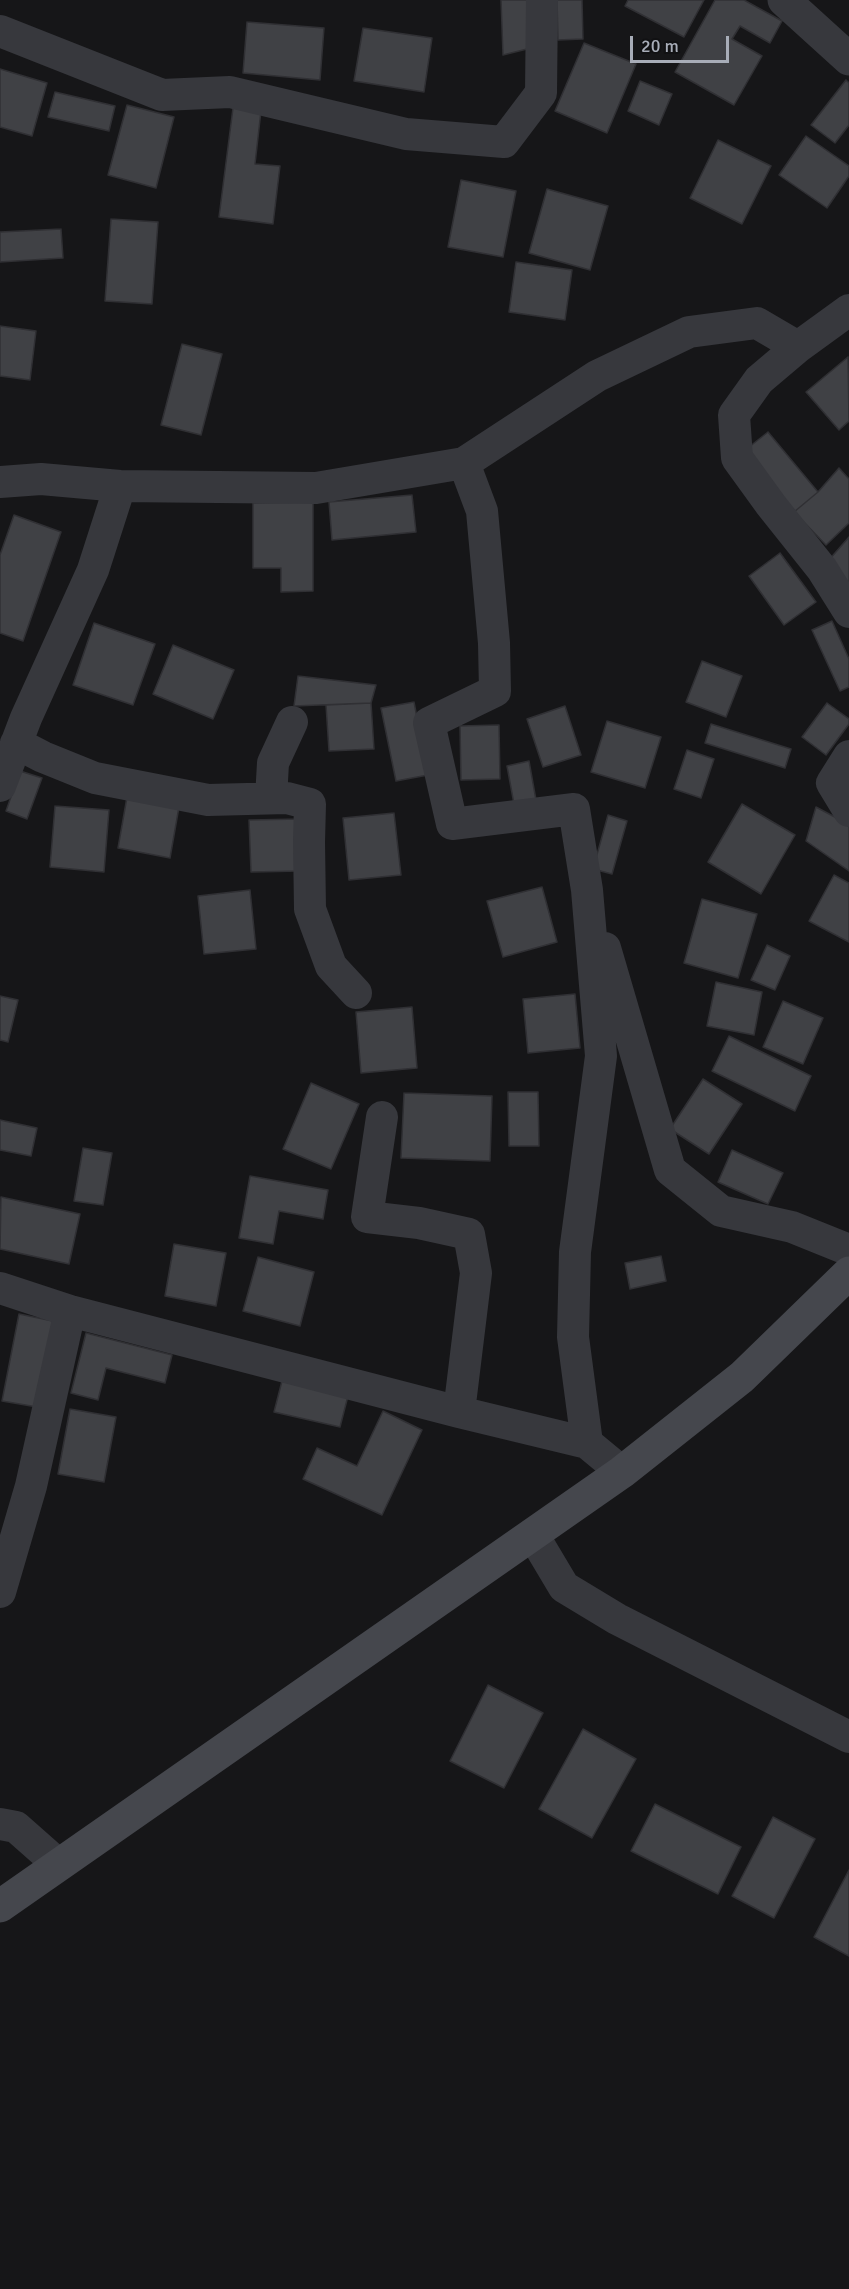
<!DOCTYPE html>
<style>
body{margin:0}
#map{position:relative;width:849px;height:2289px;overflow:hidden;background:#161618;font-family:Signika,sans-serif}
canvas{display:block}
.scale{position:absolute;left:630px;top:36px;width:99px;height:27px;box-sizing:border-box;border:3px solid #a8adb8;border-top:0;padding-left:8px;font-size:18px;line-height:21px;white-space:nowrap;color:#a8adb8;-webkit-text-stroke:4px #111113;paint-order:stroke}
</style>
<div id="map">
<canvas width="849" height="2289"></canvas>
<div class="scale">20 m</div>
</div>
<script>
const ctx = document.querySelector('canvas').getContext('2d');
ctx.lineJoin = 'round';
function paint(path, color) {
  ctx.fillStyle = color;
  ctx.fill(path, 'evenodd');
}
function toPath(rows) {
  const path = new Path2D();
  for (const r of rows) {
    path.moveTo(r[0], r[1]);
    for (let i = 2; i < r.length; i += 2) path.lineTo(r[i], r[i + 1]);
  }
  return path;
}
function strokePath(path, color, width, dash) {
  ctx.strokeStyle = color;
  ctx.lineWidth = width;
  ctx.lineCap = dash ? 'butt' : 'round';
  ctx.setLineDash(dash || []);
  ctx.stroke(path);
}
const building = toPath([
 [501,0,529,0,531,48,503,55,501,0],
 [557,0,582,0,583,39,558,40,557,0],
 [628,0,704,0,684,37,625,6,628,0],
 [715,0,744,0,782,21,770,43,740,26,732,39,762,56,734,105,675,72,715,0],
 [247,22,324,28,320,80,243,73,247,22],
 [363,28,432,38,424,92,354,81,363,28],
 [584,43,636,64,607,133,555,111,584,43],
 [0,69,47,83,32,136,0,127,0,69],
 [846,80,849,83,849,125,835,143,811,125,846,80],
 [640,81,672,94,659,125,628,111,640,81],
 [55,92,115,106,109,131,48,117,55,92],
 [127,105,174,117,156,188,108,175,127,105],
 [233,108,261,111,255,164,280,166,273,224,219,217,233,108],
 [806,136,849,166,849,176,827,208,779,175,806,136],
 [718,140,771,166,742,224,690,198,718,140],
 [461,180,516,191,503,257,448,247,461,180],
 [547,189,608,206,590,270,529,253,547,189],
 [111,219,158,222,152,304,105,301,111,219],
 [61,229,63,258,0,262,0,232,61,229],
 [516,262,572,270,565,320,509,312,516,262],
 [0,326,36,331,30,380,0,376,0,326],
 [182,344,222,354,201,435,161,425,182,344],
 [848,357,849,421,839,430,806,392,848,357],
 [768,432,818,492,794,512,744,451,768,432],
 [839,468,849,479,849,523,826,545,794,512,818,492,839,468],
 [412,495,416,532,332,540,329,502,412,495],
 [313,502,313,591,281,592,281,568,253,568,253,503,313,502],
 [14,515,61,532,23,641,0,633,0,555,14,515],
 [849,537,849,589,828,561,849,537],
 [780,553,816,602,784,625,749,576,780,553],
 [832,621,849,659,849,687,840,691,812,630,832,621],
 [94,623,155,644,133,705,73,685,94,623],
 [173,645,234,670,213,719,153,694,173,645],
 [702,661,742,676,726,717,686,702,702,661],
 [298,676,376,685,371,703,294,706,298,676],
 [414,702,428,775,396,781,381,708,414,702],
 [371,703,374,749,329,751,326,705,371,703],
 [827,703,849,719,849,724,826,755,802,737,827,703],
 [565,706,581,755,543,767,527,719,565,706],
 [607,721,661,737,645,788,591,772,607,721],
 [711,724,791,749,785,768,705,743,711,724],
 [499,725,500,779,461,780,460,726,499,725],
 [687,750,714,759,701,798,674,789,687,750],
 [529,761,536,800,514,804,507,766,529,761],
 [20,771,42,778,27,819,6,811,20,771],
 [127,797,179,807,170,858,118,848,127,797],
 [742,804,795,835,761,894,708,862,742,804],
 [55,806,109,810,104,872,50,867,55,806],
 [816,807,846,823,849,827,849,871,806,841,816,807],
 [394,813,401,875,349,880,343,818,394,813],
 [608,815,627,821,612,874,593,869,608,815],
 [300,819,302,871,251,872,249,820,300,819],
 [834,875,849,883,849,942,809,921,834,875],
 [542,887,557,942,503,957,487,901,542,887],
 [250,890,256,949,204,954,198,896,250,890],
 [702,899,757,914,738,978,684,963,702,899],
 [767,945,790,956,775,990,751,980,767,945],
 [716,982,762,992,754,1035,707,1026,716,982],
 [575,994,580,1048,528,1053,523,999,575,994],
 [0,996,18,1000,8,1042,0,1040,0,996],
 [783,1001,823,1018,803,1064,763,1047,783,1001],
 [412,1007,417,1068,361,1073,356,1012,412,1007],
 [729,1036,811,1076,795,1111,712,1071,729,1036],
 [703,1079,742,1104,709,1154,670,1129,703,1079],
 [311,1083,359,1104,331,1169,283,1149,311,1083],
 [508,1092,538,1092,539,1146,509,1146,508,1092],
 [404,1093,492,1096,490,1161,401,1158,404,1093],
 [0,1120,37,1128,31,1156,0,1150,0,1120],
 [83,1148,112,1153,103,1205,74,1201,83,1148],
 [732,1150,783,1173,768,1204,718,1182,732,1150],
 [250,1176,328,1190,323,1219,279,1211,273,1244,239,1238,250,1176],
 [1,1197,80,1214,69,1264,0,1249,1,1197],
 [174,1244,226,1253,216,1306,165,1296,174,1244],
 [661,1256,666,1281,630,1289,625,1263,661,1256],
 [258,1257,314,1272,300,1326,243,1311,258,1257],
 [19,1314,53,1321,37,1407,2,1401,19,1314],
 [86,1333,172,1355,165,1383,106,1368,98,1400,71,1393,86,1333],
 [282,1381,348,1396,340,1427,274,1412,282,1381],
 [70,1409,116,1417,104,1482,58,1474,70,1409],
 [383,1411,422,1430,382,1515,303,1479,317,1448,357,1466,383,1411],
 [488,1685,543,1713,504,1788,450,1761,488,1685],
 [583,1729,636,1759,592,1838,539,1809,583,1729],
 [655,1804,741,1847,718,1894,631,1851,655,1804],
 [773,1817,815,1839,774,1918,732,1896,773,1817],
 [849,1870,849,1956,814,1937,849,1870]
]);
paint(building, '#404145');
strokePath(building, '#303034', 1.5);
strokePath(toPath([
 [0,31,162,95,230,92,406,134,504,142,541,93,542,0],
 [849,310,798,347,759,380,734,415,737,458,771,505,822,569,849,612],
 [464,463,482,511,494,643,495,691,429,723,452,824,574,809,587,890,601,1056,575,1252,573,1337,587,1443],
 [0,482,41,479,120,486,316,488,464,463,597,376,689,332,757,323,798,347],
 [16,743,43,757,95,778,208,800,287,798,310,804,309,842,310,909,331,966,356,993],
 [849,756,832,783,849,811],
 [0,786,26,718,93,570,120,486],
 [271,798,273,763,292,722],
 [605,948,670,1170,721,1211,792,1227,849,1250],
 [382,1117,367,1217,419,1223,469,1234,476,1273,459,1412],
 [0,1288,70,1311,459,1412,587,1443,622,1472],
 [533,1535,564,1587,617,1619,849,1737],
 [0,1592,31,1486,70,1311],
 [0,1824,16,1827,59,1865]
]), '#37383d', 32);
strokePath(toPath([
 [784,0,849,59]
]), '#37383d', 33);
strokePath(toPath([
 [0,1906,622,1472,742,1377,849,1273]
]), '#45474d', 33);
</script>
